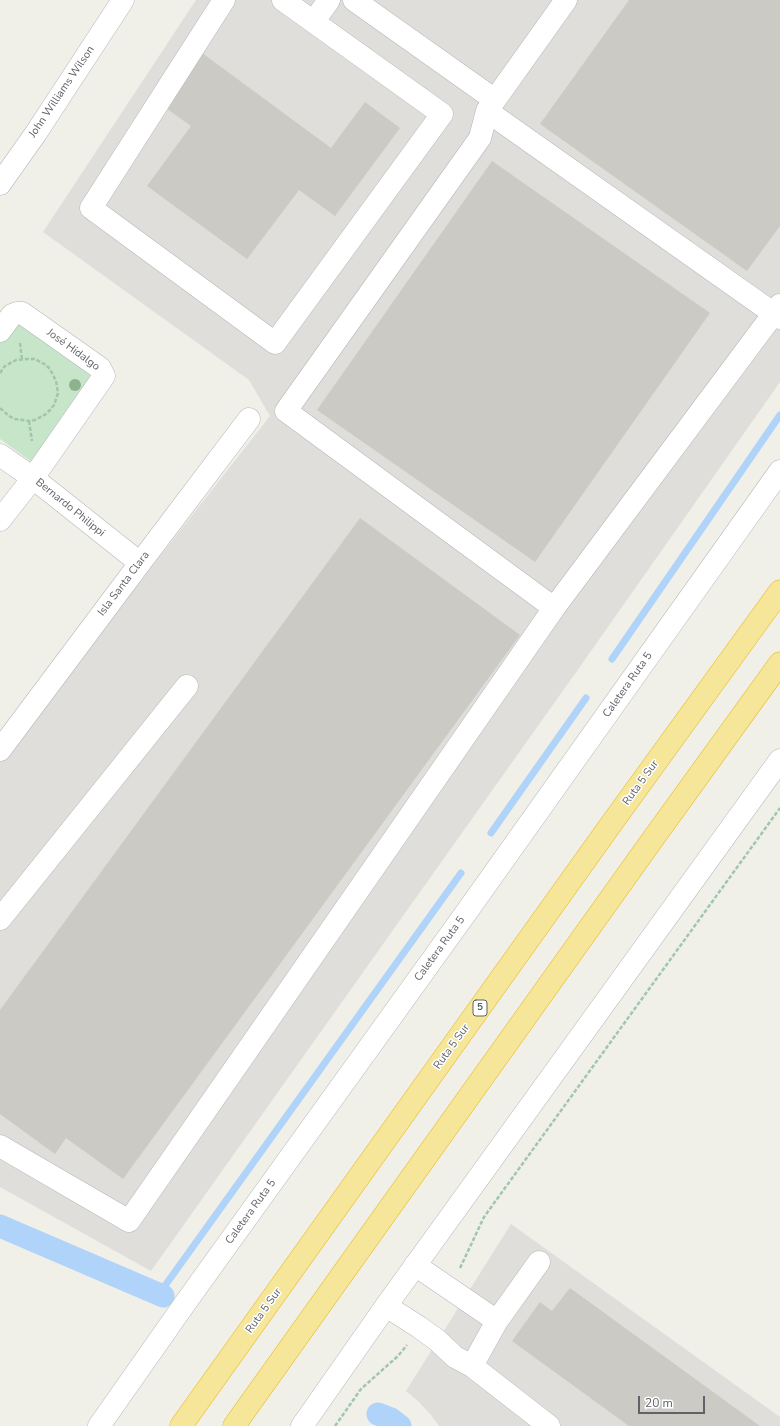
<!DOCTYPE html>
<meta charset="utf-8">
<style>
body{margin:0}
#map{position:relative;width:780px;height:1426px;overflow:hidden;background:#f0efe8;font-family:"Nunito Sans",sans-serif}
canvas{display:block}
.scale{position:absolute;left:638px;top:1396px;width:67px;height:18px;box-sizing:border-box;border:2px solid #5f6267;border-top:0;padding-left:5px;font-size:12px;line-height:14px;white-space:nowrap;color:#5f6267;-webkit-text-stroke:3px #fff;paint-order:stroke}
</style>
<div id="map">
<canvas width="780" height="1426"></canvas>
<div class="scale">20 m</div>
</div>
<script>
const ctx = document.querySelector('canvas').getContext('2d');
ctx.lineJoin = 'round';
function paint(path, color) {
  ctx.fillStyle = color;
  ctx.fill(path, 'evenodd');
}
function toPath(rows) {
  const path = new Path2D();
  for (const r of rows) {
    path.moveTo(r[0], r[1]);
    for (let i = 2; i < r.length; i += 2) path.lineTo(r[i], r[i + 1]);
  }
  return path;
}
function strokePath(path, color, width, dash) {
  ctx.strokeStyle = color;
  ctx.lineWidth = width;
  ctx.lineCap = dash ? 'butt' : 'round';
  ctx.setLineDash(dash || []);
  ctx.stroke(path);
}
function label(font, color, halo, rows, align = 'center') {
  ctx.font = font + ' "Nunito Sans",sans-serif';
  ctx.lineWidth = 3;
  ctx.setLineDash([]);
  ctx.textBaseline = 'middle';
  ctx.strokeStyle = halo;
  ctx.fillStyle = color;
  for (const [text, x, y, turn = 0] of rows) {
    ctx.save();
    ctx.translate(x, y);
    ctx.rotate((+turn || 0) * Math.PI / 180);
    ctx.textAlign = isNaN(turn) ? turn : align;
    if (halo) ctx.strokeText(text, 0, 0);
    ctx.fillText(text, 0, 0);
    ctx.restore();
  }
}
paint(toPath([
 [196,0,780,0,780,382,584,661,151,1271,0,1187,0,760,270,416,249,380,43,232],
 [511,1224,780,1417,780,1426,439,1426,431,1415,419,1402,406,1391]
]), '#dfdeda');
paint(toPath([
 [19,323,94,376,32,462,0,439,0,341]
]), '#c7e5c9');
strokePath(toPath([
 [612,659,780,415],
 [491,833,586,698],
 [159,1294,461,873]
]), '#afd3f9', 7);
strokePath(toPath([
 [0,1226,163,1296],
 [378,1414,391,1419,400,1426]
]), '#afd3f9', 23);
paint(toPath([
 [629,0,780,0,780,226,747,271,540,124],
 [198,50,331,148,365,102,400,128,335,216,299,190,247,259,147,186,191,126,159,103],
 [492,161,710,313,535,562,317,410],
 [360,518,520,635,123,1179,66,1138,55,1154,0,1114,0,1010],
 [570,1288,760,1426,629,1426,512,1341,540,1302,552,1311]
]), '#cccac4');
const minor = toPath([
 [224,0,91,208,275,343,442,114,283,0],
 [354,0,495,100],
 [314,21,329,0],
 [487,111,780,318],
 [0,184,36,133,123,0],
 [0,331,12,315,17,313,22,313,100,368,104,376,33,478,0,520],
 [0,455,33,478,140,563],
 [554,608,286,411,480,138,487,111,566,0],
 [0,750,140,563,249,419],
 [0,919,187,686],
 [0,1146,129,1221,554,608,780,305],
 [415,1265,497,1321],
 [386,1306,419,1327,437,1340,455,1357,472,1366,549,1426],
 [472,1366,497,1321,539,1262],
 [99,1426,186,1302,468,910,780,471],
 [302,1426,386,1306,780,760]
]);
const highway = toPath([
 [181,1426,609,827,780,591],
 [234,1426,650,843,780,663]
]);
strokePath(minor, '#b5b7bb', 23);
strokePath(highway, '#e7b611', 23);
strokePath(toPath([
 [20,343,22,359],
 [0,373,5,366,16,360,28,359,35,359,46,365,50,369,56,381,58,393,54,405,50,410,46,414,35,420,29,421,15,419,9,416,0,408],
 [29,421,32,441],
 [460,1268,484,1217,780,808],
 [335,1426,361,1389,398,1356,407,1345]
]), '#a0c6ae', 2.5, [4, 2]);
strokePath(minor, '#fff', 22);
strokePath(highway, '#f6e699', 22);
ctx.fillStyle = '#8db38e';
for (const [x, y] of [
 [75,385]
]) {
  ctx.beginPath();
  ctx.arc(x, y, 6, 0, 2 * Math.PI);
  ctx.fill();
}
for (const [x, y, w] of [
 [480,1008,14]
]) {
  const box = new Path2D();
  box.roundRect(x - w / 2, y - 8, w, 16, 3);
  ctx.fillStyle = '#fff';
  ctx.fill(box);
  strokePath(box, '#5f6267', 1);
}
label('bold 10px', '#5f6267', null, [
 ["5",480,1008]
]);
label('11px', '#5f6267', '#fff', [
 ["John Williams Wilson",62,92,-56],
 ["José Hidalgo",73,350,36],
 ["Bernardo Philippi",70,508,39],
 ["Isla Santa Clara",124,584,-53],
 ["Caletera Ruta 5",628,685,-55],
 ["Ruta 5 Sur",641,783,-54],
 ["Caletera Ruta 5",440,949,-54],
 ["Ruta 5 Sur",452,1047,-54],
 ["Caletera Ruta 5",251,1212,-54],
 ["Ruta 5 Sur",264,1311,-54]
]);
</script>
